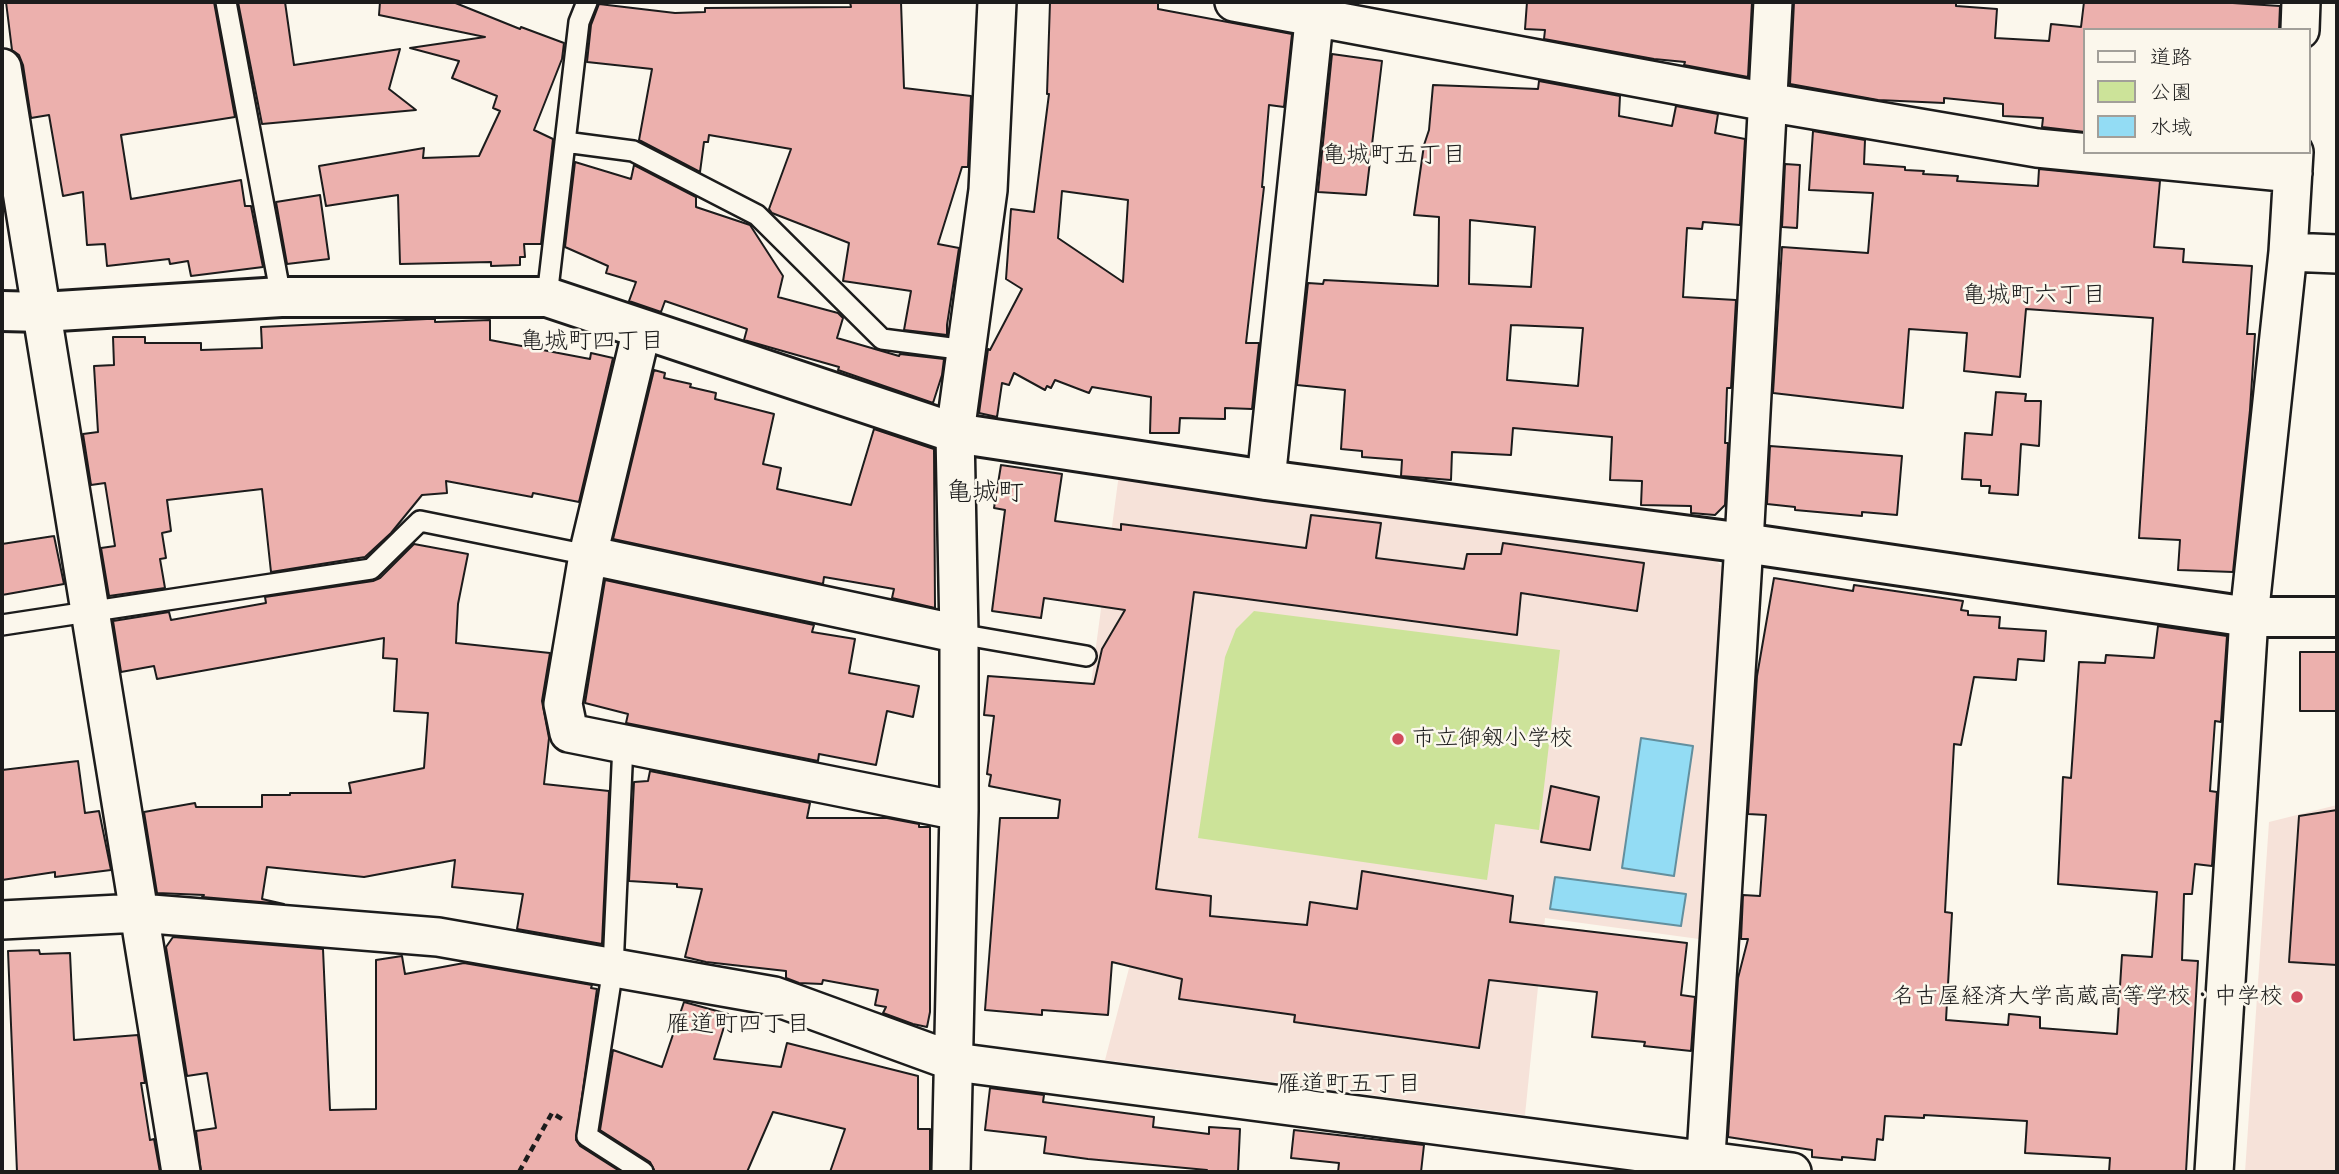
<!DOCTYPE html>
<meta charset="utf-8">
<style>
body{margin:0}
#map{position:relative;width:2339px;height:1174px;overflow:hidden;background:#fbf7ec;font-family:Sriracha,"Klee One",sans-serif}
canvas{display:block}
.frame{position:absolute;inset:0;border:4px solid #1c1c1c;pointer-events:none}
.legend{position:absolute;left:2083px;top:28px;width:228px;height:126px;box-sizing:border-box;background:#fbf7ec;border:2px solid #a29f99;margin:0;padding:9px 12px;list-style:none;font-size:21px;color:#1c1c1c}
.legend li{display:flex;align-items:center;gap:14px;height:35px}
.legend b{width:35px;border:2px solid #a29f99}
</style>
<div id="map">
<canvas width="2339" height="1174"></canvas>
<div class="frame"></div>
<ul class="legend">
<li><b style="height:9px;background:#fbf7ec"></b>道路</li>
<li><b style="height:19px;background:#cce399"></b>公園</li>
<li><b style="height:19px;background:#93dcf4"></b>水域</li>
</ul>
</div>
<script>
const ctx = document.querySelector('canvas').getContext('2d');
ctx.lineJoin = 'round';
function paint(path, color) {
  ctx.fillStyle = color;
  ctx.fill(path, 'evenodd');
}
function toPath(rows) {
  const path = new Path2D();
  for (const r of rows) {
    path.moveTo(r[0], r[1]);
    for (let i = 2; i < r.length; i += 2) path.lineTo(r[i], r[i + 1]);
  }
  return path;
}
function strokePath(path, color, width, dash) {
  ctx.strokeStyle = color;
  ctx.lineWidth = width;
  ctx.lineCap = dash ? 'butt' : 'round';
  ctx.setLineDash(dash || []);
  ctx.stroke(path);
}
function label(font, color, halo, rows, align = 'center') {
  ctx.font = font + ' Sriracha,"Klee One",sans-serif';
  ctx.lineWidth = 5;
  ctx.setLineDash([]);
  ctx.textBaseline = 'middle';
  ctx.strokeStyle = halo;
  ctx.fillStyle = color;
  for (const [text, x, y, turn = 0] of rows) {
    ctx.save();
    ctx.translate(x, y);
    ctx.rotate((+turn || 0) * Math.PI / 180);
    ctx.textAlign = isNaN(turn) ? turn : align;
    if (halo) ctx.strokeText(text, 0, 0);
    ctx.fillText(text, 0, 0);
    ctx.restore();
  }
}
paint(toPath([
 [1119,474,1714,558,1724,569,1699,939,1545,918,1525,1115,1105,1060,1139,930,1061,909],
 [2337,805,2337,1172,2245,1172,2269,822]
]), '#f6e2d9');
paint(toPath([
 [1254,611,1560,650,1539,830,1495,824,1487,880,1198,838,1225,657,1236,629]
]), '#cce399');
const water = toPath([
 [1641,738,1693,746,1674,876,1622,868,1641,738],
 [1555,877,1686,894,1681,926,1550,909,1555,877]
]);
paint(water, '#93dcf4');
strokePath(water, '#638f9e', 2);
const building = toPath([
 [6,2,214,2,235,117,121,135,131,199,241,180,245,206,251,206,263,267,191,276,188,261,170,264,169,259,107,266,105,244,87,245,83,192,63,196,49,115,31,118,23,65,19,55,12,50,6,2],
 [238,2,285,2,294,65,400,49,389,89,416,110,262,124,238,2],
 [380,2,453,2,520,29,521,27,564,43,562,59,534,130,553,139,541,244,524,244,525,257,520,257,520,265,491,266,491,262,400,264,398,195,326,206,319,166,424,148,423,158,479,156,500,111,493,108,497,96,452,78,459,61,410,48,485,37,379,15,380,2],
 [850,2,901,2,904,88,971,96,968,167,962,167,938,244,959,248,947,325,947,335,904,330,911,291,843,281,849,243,772,213,769,209,791,149,709,135,708,142,704,142,700,172,639,140,652,69,587,62,591,25,599,4,675,13,705,12,705,8,851,7,850,2],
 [1050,2,1158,2,1158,9,1292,34,1284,107,1269,105,1262,187,1264,187,1246,343,1259,343,1252,409,1225,408,1225,419,1180,418,1179,433,1150,433,1151,397,1092,387,1089,393,1055,380,1051,388,1047,386,1045,390,1014,373,1009,385,1002,383,997,417,979,413,988,349,990,350,1022,289,1006,279,1011,209,1034,212,1049,94,1047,94,1050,2],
 [1062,191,1128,200,1123,282,1058,238,1062,191],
 [1527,2,1752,2,1748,77,1684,65,1685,62,1654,59,1544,39,1545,30,1525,29,1527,2],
 [1794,2,1956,2,1956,6,1997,9,1995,38,2049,41,2051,24,2081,27,2084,2,2217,2,2280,6,2279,30,2085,30,2085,132,2042,127,2043,118,2003,116,2003,104,1944,98,1944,103,1878,100,1790,84,1794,2],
 [1332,54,1382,61,1366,195,1318,192,1332,54],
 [1539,81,1620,96,1619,116,1672,126,1676,106,1718,114,1715,133,1745,139,1740,225,1703,222,1702,229,1687,228,1683,297,1736,300,1731,388,1727,388,1725,443,1728,443,1725,505,1715,515,1691,513,1691,506,1641,505,1642,481,1610,480,1612,437,1513,428,1511,455,1452,452,1451,480,1401,476,1402,460,1362,457,1362,451,1341,449,1345,390,1297,385,1308,283,1323,284,1324,280,1438,286,1439,217,1414,215,1424,145,1429,130,1433,85,1538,89,1539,81],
 [1470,220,1535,227,1531,287,1469,284,1470,220],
 [1511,325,1583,328,1578,386,1507,380,1511,325],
 [1813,131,1865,140,1864,164,1905,167,1905,170,1924,171,1923,174,1958,176,1957,181,2038,186,2039,169,2160,181,2154,247,2184,249,2183,262,2252,266,2247,334,2255,334,2250,410,2233,572,2178,570,2180,540,2139,538,2153,318,2026,309,2020,377,1964,371,1967,333,1909,329,1903,408,1773,393,1782,247,1868,253,1873,193,1809,190,1813,131],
 [575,162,631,179,634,165,696,197,696,207,750,225,783,276,778,297,838,313,843,318,837,338,899,356,900,354,944,359,942,375,933,403,838,370,839,367,744,340,747,329,665,301,661,312,629,301,636,282,606,273,608,266,565,247,575,162],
 [1785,164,1800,165,1797,228,1782,227,1785,164],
 [320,195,329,259,287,264,276,202,320,195],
 [427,319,435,319,435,322,490,320,490,340,590,359,591,353,613,358,579,502,533,493,532,497,446,481,447,493,422,495,391,533,365,557,271,572,262,489,167,500,171,531,162,533,166,558,160,559,165,588,109,596,101,548,115,546,105,483,91,485,83,434,98,432,94,366,114,365,113,337,145,337,145,343,201,343,201,350,262,348,261,327,427,319],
 [654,370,665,373,664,378,691,384,690,387,716,393,715,399,774,414,763,464,781,468,777,489,851,505,874,429,934,449,935,608,892,598,894,589,824,577,823,584,613,539,654,370],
 [1996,392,2026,394,2025,401,2041,401,2039,446,2021,444,2018,495,1989,493,1990,486,1981,486,1981,480,1962,479,1965,433,1992,435,1996,392],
 [1770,446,1902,456,1897,515,1862,512,1862,516,1795,510,1795,507,1767,504,1770,446],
 [1001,465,1062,474,1055,521,1121,530,1121,524,1306,548,1311,515,1381,523,1376,558,1464,569,1467,554,1501,554,1503,543,1644,563,1637,611,1521,593,1517,635,1194,592,1156,889,1211,896,1210,916,1307,925,1310,902,1357,909,1362,871,1513,896,1510,922,1687,943,1681,995,1695,997,1691,1051,1644,1046,1645,1042,1592,1037,1597,992,1489,980,1479,1048,1294,1022,1295,1015,1179,999,1182,979,1112,962,1108,1015,1042,1010,1042,1015,985,1010,1000,818,1058,818,1060,800,989,786,991,775,987,774,994,716,984,715,988,676,1094,684,1102,649,1125,610,1044,598,1041,618,992,611,1005,510,994,508,1001,465],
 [54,536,64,584,2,595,2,544,54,536],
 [414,544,468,554,458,604,456,643,550,653,542,701,549,738,544,784,609,791,602,944,517,929,523,894,452,887,455,860,364,877,267,867,262,899,284,904,202,897,204,895,157,893,144,812,195,803,196,807,262,807,262,795,290,795,290,793,351,793,349,783,424,768,428,713,394,711,397,659,383,658,384,638,157,679,154,666,121,672,113,621,169,612,171,620,266,603,265,597,373,581,380,578,414,544],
 [1774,578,1853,591,1854,585,1963,601,1961,610,1968,611,1968,615,2000,617,1999,628,2046,631,2044,661,2018,659,2016,680,1974,677,1961,745,1954,744,1945,912,1952,913,1946,1020,2008,1025,2009,1014,2040,1017,2040,1028,2117,1034,2122,955,2152,957,2157,892,2058,884,2063,777,2071,778,2079,662,2105,663,2106,655,2154,658,2158,626,2227,636,2221,722,2215,721,2210,791,2217,792,2212,866,2195,864,2192,894,2184,894,2182,960,2198,961,2186,1172,2109,1172,2110,1158,2025,1153,2027,1121,1924,1115,1924,1118,1885,1116,1883,1140,1877,1139,1875,1160,1842,1157,1842,1160,1812,1157,1812,1150,1728,1137,1738,978,1748,939,1741,939,1743,895,1760,896,1766,815,1748,814,1757,676,1774,578],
 [605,580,814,625,812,632,855,639,849,673,919,686,913,717,887,711,876,765,819,754,818,761,626,723,628,714,585,703,605,580],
 [2300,652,2336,652,2336,711,2300,711,2300,652],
 [78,761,85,813,99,811,111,870,55,877,55,872,2,880,2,770,78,761],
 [650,771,810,803,807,818,887,818,919,824,919,827,930,827,930,1012,927,1027,913,1024,883,1013,886,1007,875,1005,878,990,823,980,822,984,799,983,786,978,786,971,706,962,685,957,702,889,677,887,677,884,629,881,634,782,648,781,650,771],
 [1551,786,1599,797,1590,850,1541,842,1551,786],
 [2337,810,2337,965,2289,962,2299,816,2337,810],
 [173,937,323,949,330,1110,376,1109,376,960,402,956,405,974,464,963,592,985,591,988,597,989,576,1140,580,1146,621,1172,201,1172,196,1131,216,1128,207,1073,187,1076,166,947,173,937],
 [39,950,40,954,70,953,74,1040,138,1035,145,1083,141,1083,150,1140,154,1139,160,1172,17,1172,8,951,39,950],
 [684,1002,728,1014,714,1059,781,1067,787,1043,918,1076,918,1129,930,1129,930,1172,830,1172,845,1129,773,1112,747,1172,655,1172,650,1162,600,1130,613,1050,662,1067,684,1002],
 [990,1088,1044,1095,1043,1102,1154,1117,1153,1127,1209,1134,1209,1127,1240,1129,1238,1172,1207,1172,1207,1170,1088,1159,1044,1153,1046,1137,985,1130,990,1088],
 [1294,1130,1424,1145,1421,1172,1338,1172,1339,1163,1291,1158,1294,1130]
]);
paint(building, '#ecb0ad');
strokePath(building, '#1c1c1c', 2);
const service = toPath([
 [226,2,281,297],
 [565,142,633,151,757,215,882,339,966,350],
 [547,297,579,22,587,2],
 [2,625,371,569,420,521,588,555],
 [959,634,1086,656],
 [623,744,613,968,587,1136,643,1172]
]);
const minor = toPath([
 [1234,2,1767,102,2037,148,2293,173],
 [2300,30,2301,2],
 [2,68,181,1172],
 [2288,252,2337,254],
 [642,329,588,555,563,704,569,733,959,811],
 [1266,480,1316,2],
 [588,555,959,634],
 [2,920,139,913,438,937,774,996,955,1062,1792,1172],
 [951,1172,959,811,959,634,955,433,988,190,997,2],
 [1705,1172,1744,543,1773,2],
 [2214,1172,2249,617,2288,252,2294,152]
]);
const tertiary = toPath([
 [2,311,42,312,281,297,547,297,955,433,1266,480,1744,543,2249,617,2337,617]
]);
strokePath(service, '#1c1c1c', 24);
strokePath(minor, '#1c1c1c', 42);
strokePath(tertiary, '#1c1c1c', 44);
strokePath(toPath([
 [519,1172,552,1113,562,1119]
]), '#1c1c1c', 4.5, [7, 5]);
strokePath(service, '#fbf7ec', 19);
strokePath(minor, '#fbf7ec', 37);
strokePath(tertiary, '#fbf7ec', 38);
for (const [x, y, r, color] of [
 [1398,739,7,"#d1495b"],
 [2297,997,7,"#d1495b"]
]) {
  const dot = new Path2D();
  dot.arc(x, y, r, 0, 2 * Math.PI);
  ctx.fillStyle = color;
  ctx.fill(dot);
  strokePath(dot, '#fbf7ec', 2.5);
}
label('23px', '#1c1c1c', '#fbf7ec', [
 ["市立御剱小学校",1412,739],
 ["名古屋経済大学高蔵高等学校・中学校",2283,997,"right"]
], 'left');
label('24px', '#1c1c1c', '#fbf7ec', [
 ["亀城町五丁目",1394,156],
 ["亀城町六丁目",2034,296],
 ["亀城町四丁目",592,342],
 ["雁道町四丁目",738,1025],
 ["雁道町五丁目",1349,1085]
]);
label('26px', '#1c1c1c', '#fbf7ec', [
 ["亀城町",985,493]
]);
</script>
